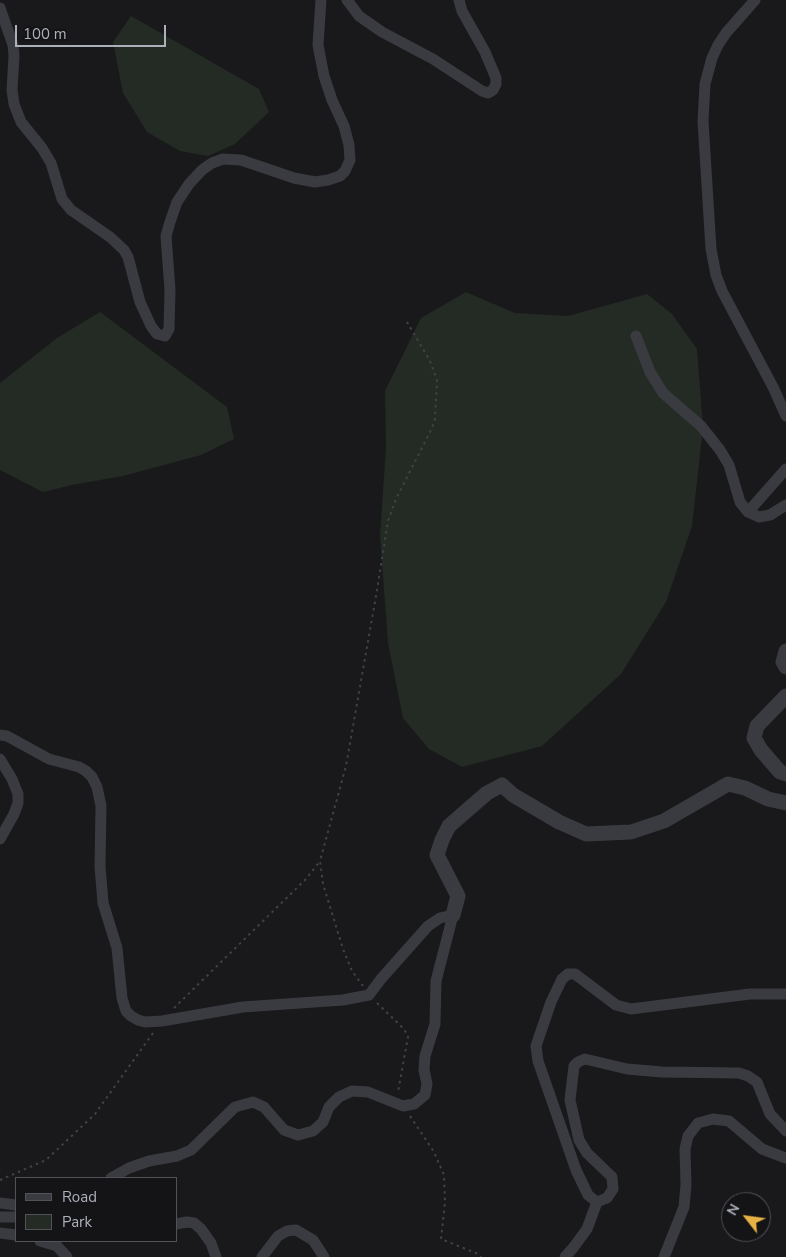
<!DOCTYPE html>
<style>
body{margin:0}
#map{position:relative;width:786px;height:1257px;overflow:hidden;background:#19191b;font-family:"Nunito Sans",sans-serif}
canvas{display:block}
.legend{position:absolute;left:15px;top:1177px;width:162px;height:65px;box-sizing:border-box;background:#141416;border:1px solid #515258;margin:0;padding:6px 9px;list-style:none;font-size:15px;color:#acb0ba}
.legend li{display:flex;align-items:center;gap:10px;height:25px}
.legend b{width:25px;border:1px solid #515258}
.north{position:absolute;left:721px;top:1192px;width:50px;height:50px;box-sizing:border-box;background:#141416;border:1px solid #515258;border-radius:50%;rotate:300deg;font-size:14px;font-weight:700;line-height:20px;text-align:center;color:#acb0ba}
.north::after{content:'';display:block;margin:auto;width:18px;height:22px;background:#e7b145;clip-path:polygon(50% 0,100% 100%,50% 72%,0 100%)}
.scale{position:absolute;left:15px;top:25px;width:151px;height:22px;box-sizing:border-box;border:2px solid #acb0ba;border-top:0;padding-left:6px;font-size:15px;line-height:18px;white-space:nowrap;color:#acb0ba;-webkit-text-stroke:4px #141416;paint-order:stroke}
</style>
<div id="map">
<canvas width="786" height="1257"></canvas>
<ul class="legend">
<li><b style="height:6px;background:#3a3b40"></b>Road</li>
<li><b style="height:14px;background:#232b24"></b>Park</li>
</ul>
<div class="north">N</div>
<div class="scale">100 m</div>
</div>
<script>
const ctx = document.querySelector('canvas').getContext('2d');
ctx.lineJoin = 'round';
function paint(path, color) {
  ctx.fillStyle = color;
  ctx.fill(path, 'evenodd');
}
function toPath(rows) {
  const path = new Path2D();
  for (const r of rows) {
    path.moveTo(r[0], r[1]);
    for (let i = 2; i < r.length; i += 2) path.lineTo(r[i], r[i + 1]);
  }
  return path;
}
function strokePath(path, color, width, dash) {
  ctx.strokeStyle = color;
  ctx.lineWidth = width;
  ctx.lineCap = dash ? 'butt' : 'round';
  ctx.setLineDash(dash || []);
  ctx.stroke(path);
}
paint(toPath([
 [131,16,259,89,269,112,235,144,208,156,180,151,147,132,123,93,113,42],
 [466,292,515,313,568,316,647,294,672,314,697,349,703,428,692,526,666,602,621,674,542,746,462,767,429,749,403,718,388,643,380,535,386,448,385,391,421,318],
 [100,312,227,407,234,439,201,455,123,476,72,485,43,492,0,470,0,383,57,338]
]), '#232b24');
strokePath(toPath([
 [363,986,352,971,343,949,323,884,320,861,346,766,376,596,388,521,396,499,432,428,435,419,437,380,430,361,407,322],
 [377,1003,404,1029,408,1037,398,1092],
 [174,1008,306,879,320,861],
 [410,1116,434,1152,444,1175,445,1202,441,1239,478,1254,481,1257],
 [0,1180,46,1160,95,1114,153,1033]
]), '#404247', 2, [2.5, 4]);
strokePath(toPath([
 [347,0,359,16,382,32,433,59,482,91,488,93,493,90,496,84,496,78,485,52,462,11,459,0],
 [755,0,726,33,718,45,712,58,705,84,703,121,711,249,716,275,722,291,773,387,786,416],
 [0,8,13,45,14,56,12,90,14,104,21,122,42,148,51,163,62,199,71,210,110,237,124,250,128,257,140,302,151,326,157,334,165,336,169,329,170,290,166,236,170,222,177,202,189,184,202,170,212,163,223,159,241,160,294,178,315,182,328,180,340,176,345,171,350,160,349,145,344,126,332,100,324,76,318,45,321,0],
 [636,336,650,372,663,393,701,426,720,450,729,465,740,502,748,512,759,517,770,515,786,505],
 [748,512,786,469],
 [0,735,7,736,49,759,79,767,86,771,92,777,97,787,101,806,100,866,103,903,117,948,122,998,126,1011,131,1016,138,1020,145,1022,162,1021,243,1007,343,1000,369,995,381,979,428,926,440,918,453,915,436,981,435,1024,425,1056,424,1070,427,1084,425,1095,414,1104,403,1106,368,1092,352,1091,339,1097,329,1107,323,1122,313,1131,298,1135,284,1130,264,1107,253,1102,235,1107,191,1150,177,1156,149,1161,129,1168,111,1178],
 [0,759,12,779,18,794,18,803,14,814,0,839],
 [597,1202,588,1195,576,1170,538,1061,536,1046,551,1002,562,979,568,974,575,974,616,1005,631,1009,750,994,786,994],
 [0,1203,16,1205],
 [0,1217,16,1217],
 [176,1224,187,1222,194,1223,201,1229,211,1243,216,1257],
 [0,1233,16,1235],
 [40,1241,57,1246,67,1257],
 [262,1257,278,1236,287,1231,296,1230,313,1240,324,1257],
 [565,1257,573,1248,587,1229,597,1202,607,1198,613,1189,612,1177,587,1153,579,1140,570,1100,574,1066,578,1062,585,1059,627,1069,662,1072,739,1073,748,1076,757,1082,770,1114,786,1131],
 [664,1257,684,1207,686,1185,685,1149,688,1136,698,1123,713,1119,729,1121,762,1149,786,1158]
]), '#3a3b40', 11);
strokePath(toPath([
 [786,651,783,662,786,667],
 [786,696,757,726,754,738,761,750,780,772,786,774],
 [453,915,458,896,437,855,442,840,449,826,487,793,502,785,513,795,559,822,586,834,631,832,664,821,728,784,745,788,768,799,786,803]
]), '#3a3b40', 15);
</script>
